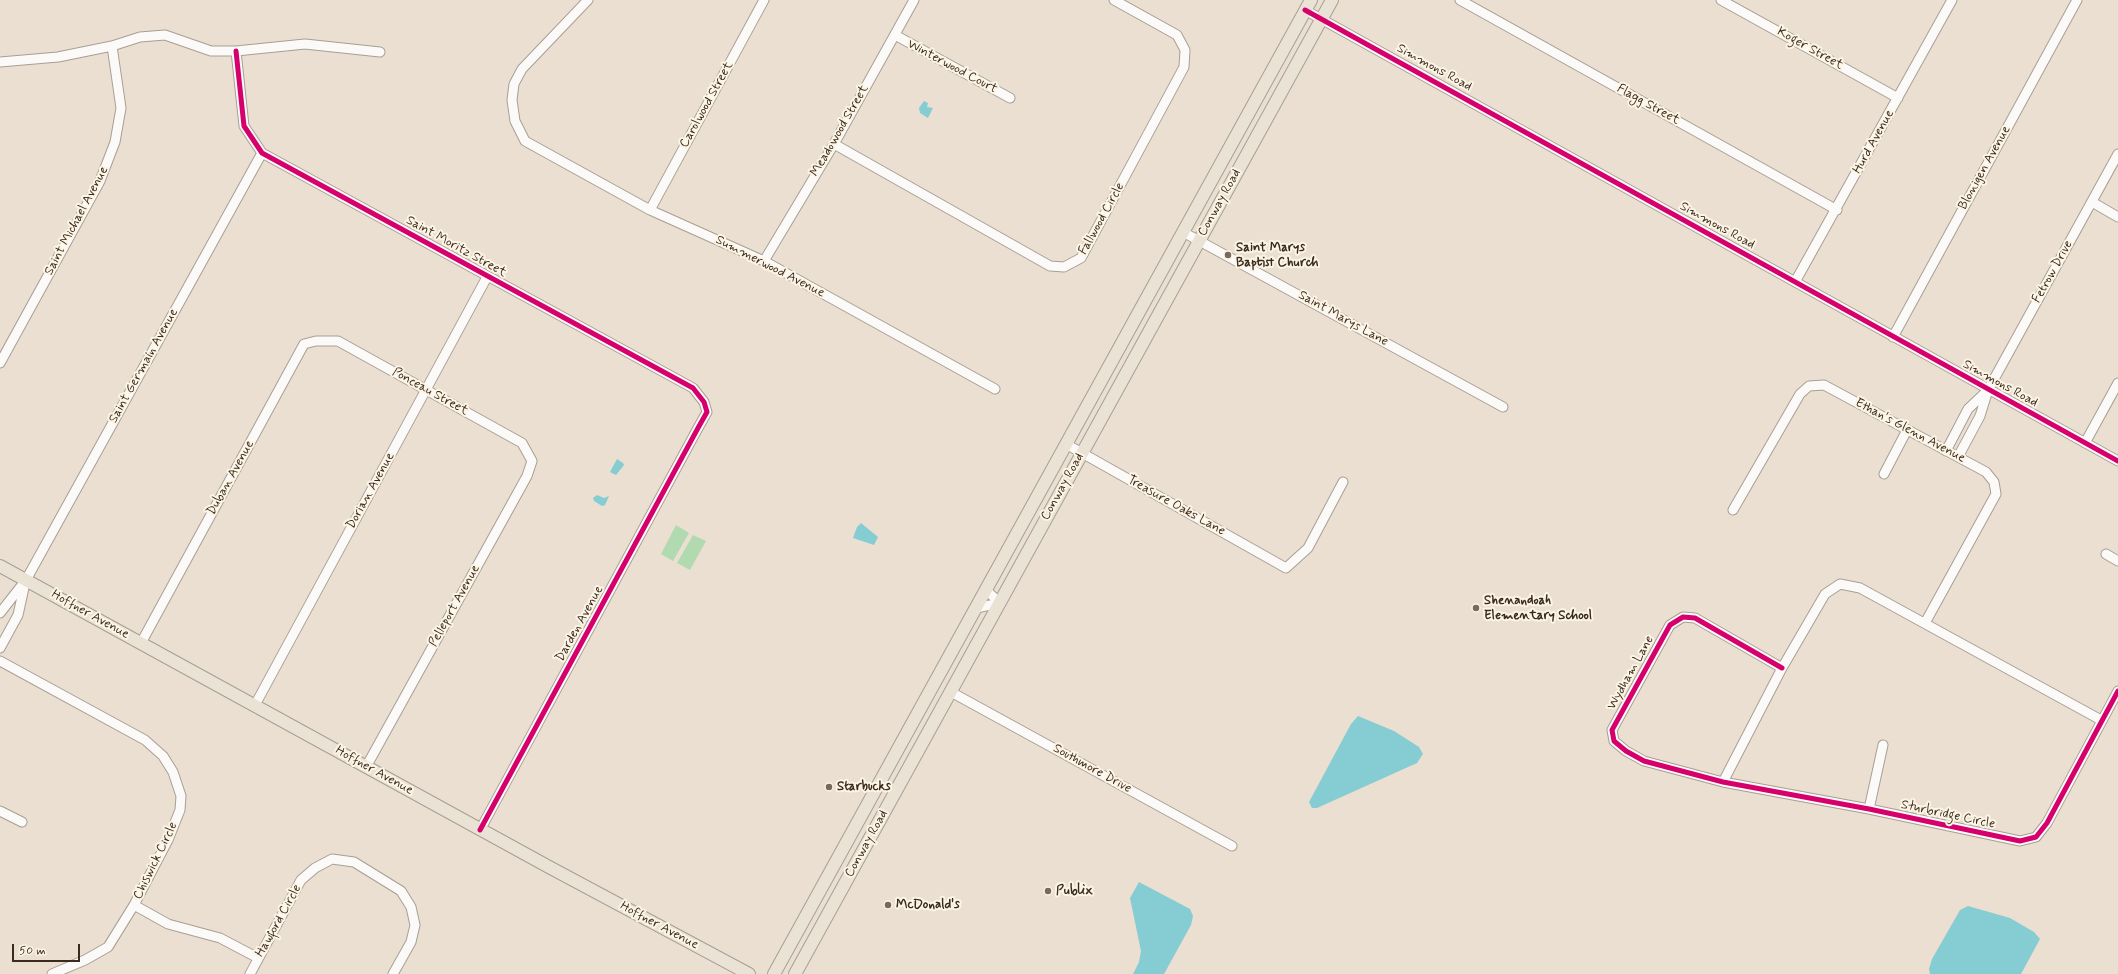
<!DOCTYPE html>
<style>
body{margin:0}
#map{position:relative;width:2118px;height:974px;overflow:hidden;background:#eadfd0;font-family:Mynerve,sans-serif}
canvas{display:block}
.scale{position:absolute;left:12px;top:944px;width:68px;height:18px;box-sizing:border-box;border:2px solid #3b2a1e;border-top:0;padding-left:5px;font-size:12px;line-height:14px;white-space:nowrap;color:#3b2a1e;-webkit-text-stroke:3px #fcf5e5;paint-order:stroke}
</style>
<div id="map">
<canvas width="2118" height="974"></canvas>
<div class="scale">50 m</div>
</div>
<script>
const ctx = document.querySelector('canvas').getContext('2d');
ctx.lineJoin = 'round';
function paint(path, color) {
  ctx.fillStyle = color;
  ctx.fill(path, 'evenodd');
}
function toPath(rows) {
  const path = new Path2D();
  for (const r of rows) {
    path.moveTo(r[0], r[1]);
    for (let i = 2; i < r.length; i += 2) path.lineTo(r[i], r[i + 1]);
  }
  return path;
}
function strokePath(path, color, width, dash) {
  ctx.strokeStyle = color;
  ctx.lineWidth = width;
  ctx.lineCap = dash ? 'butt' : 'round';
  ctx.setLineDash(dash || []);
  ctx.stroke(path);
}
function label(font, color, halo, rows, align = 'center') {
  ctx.font = font + ' Mynerve,sans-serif';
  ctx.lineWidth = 4;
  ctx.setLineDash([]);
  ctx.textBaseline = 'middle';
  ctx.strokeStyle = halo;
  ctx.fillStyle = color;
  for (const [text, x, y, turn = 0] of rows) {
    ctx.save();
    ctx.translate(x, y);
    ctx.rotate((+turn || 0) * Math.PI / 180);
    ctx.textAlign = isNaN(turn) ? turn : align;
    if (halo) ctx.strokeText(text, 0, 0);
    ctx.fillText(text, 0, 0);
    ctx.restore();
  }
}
paint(toPath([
 [676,525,689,533,673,561,661,554],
 [693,535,706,541,690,570,677,563]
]), '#b2dab0');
paint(toPath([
 [924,101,928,103,927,107,933,108,928,118,920,113,919,108],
 [617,459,623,463,624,465,616,475,610,472],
 [597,495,604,498,609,496,605,505,602,506,594,501,593,498],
 [861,523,878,537,874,545,853,538,857,527],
 [1358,716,1394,731,1419,747,1423,754,1417,763,1317,808,1312,808,1309,802,1351,724],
 [1139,882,1190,909,1193,916,1191,925,1164,974,1133,974,1139,962,1141,951,1130,898],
 [1968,906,2010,918,2034,932,2040,939,2021,974,1930,974,1929,969,1932,959,1960,910]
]), '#85ccd3');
const minor = toPath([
 [588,0,522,69,514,84,512,100,515,121,525,141,650,210,764,261,995,389],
 [1460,0,1837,210],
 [1721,0,1898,98],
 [1305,10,2118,461],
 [895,35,1010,98],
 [236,51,244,126,262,153,693,388,704,402,707,412,698,428,480,830],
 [0,62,58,57,112,46,140,37,165,35,211,51,236,51,305,44,380,52],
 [834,144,1050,266,1064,267,1081,258,1184,67,1185,50,1177,35,1114,0],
 [2092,202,2118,217],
 [650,210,764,0],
 [1183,232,1503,407],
 [764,261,834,144,914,0],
 [1795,282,1952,0],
 [1893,337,2077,0],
 [0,363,100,181,115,142,121,108,112,46],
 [2085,443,2118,383],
 [1066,444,1286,568,1308,548,1343,482],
 [1946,451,1968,409,1987,391],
 [1958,457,1980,416,1988,390,2118,154],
 [1884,474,1907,430],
 [1733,510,1800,394,1809,386,1824,385,1986,472,1994,482,1996,494,1925,623],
 [2106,554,2118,561],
 [986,590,1000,603],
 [976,608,1000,603],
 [0,613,26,580,262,153],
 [141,643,304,344,316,341,338,341,522,443,532,461,527,476,366,767],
 [0,648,18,615,25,583],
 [0,661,145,740,163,756,173,772,181,796,180,810,168,840,134,905,108,947,85,960,52,974],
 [1782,668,1695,618,1683,617,1670,625,1612,730,1614,741,1626,751,1644,761,1723,782,1869,809,2020,841,2036,837,2047,823,2118,691],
 [951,692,1232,846],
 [255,705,487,277],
 [1723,782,1782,668,1825,594,1840,584,1860,588,2101,720],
 [1869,809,1883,745],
 [0,811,22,822],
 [134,905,168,924,220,938,258,958],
 [250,974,301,880,315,868,332,859,354,862,401,891,411,907,415,925,411,942,393,974]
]);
const major = toPath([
 [0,566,549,867,749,974],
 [774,974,1311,0],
 [795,974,1332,0]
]);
strokePath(minor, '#a79f95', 11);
strokePath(major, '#a79f95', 14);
strokePath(minor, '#fcfaf8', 9);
strokePath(major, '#ebe2d6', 12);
strokePath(toPath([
 [1305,10,2118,461],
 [236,51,244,126,262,153,693,388,704,402,707,412,698,428,480,830],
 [1782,668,1695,618,1683,617,1670,625,1612,730,1614,741,1626,751,1644,761,1723,782,1869,809,2020,841,2036,837,2047,823,2118,691]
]), '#d6006c', 5);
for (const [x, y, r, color] of [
 [1228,255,4,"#78695c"],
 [1476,608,4,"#78695c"],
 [829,787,4,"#78695c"],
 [1048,891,4,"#78695c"],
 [888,905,4,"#78695c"]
]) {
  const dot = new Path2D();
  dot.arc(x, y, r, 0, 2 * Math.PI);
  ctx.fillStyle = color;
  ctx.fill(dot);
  strokePath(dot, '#fcf5e5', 1.5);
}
label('13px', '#3b2a1e', '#fcf5e5', [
 ["Koger Street",1810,49,29],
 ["Winterwood Court",952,67,28],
 ["Simmons Road",1434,68,29],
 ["Carolwood Street",707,105,-61],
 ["Flagg Street",1648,105,29],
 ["Meadowood Street",840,131,-60],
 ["Hurd Avenue",1874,142,-61],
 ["Blonigen Avenue",1985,168,-61],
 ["Conway Road",1220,203,-61],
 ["Fallwood Circle",1102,219,-61],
 ["Saint Michael Avenue",77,221,-62],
 ["Simmons Road",1717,226,29],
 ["Saint Moritz Street",456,247,29],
 ["Summerwood Avenue",770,267,27],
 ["Fetrow Drive",2053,272,-61],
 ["Saint Marys Lane",1343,319,29],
 ["Saint Germain Avenue",144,366,-61],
 ["Simmons Road",2000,384,29],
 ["Ponceau Street",430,392,29],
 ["Ethan's Glenn Avenue",1910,431,28],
 ["Duban Avenue",231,478,-61],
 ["Conway Road",1063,487,-61],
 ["Dorian Avenue",371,491,-61],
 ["Treasure Oaks Lane",1176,506,29],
 ["Pelleport Avenue",455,606,-61],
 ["Hoffner Avenue",90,615,29],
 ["Darden Avenue",580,624,-61],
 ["Wydham Lane",1631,673,-61],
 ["Southmore Drive",1092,769,29],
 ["Hoffner Avenue",374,771,29],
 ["Sturbridge Circle",1948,815,12],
 ["Conway Road",867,844,-61],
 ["Chiswick Circle",156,861,-64],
 ["Hawford Circle",279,921,-61],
 ["Hoffner Avenue",659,926,28]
]);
label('bold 13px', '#3b2a1e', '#fcf5e5', [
 ["Saint Marys",1236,248],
 ["Baptist Church",1236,263],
 ["Shenandoah",1484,601],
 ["Elementary School",1484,616],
 ["Starbucks",837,787],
 ["Publix",1056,891],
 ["McDonald's",896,905]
], 'left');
</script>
